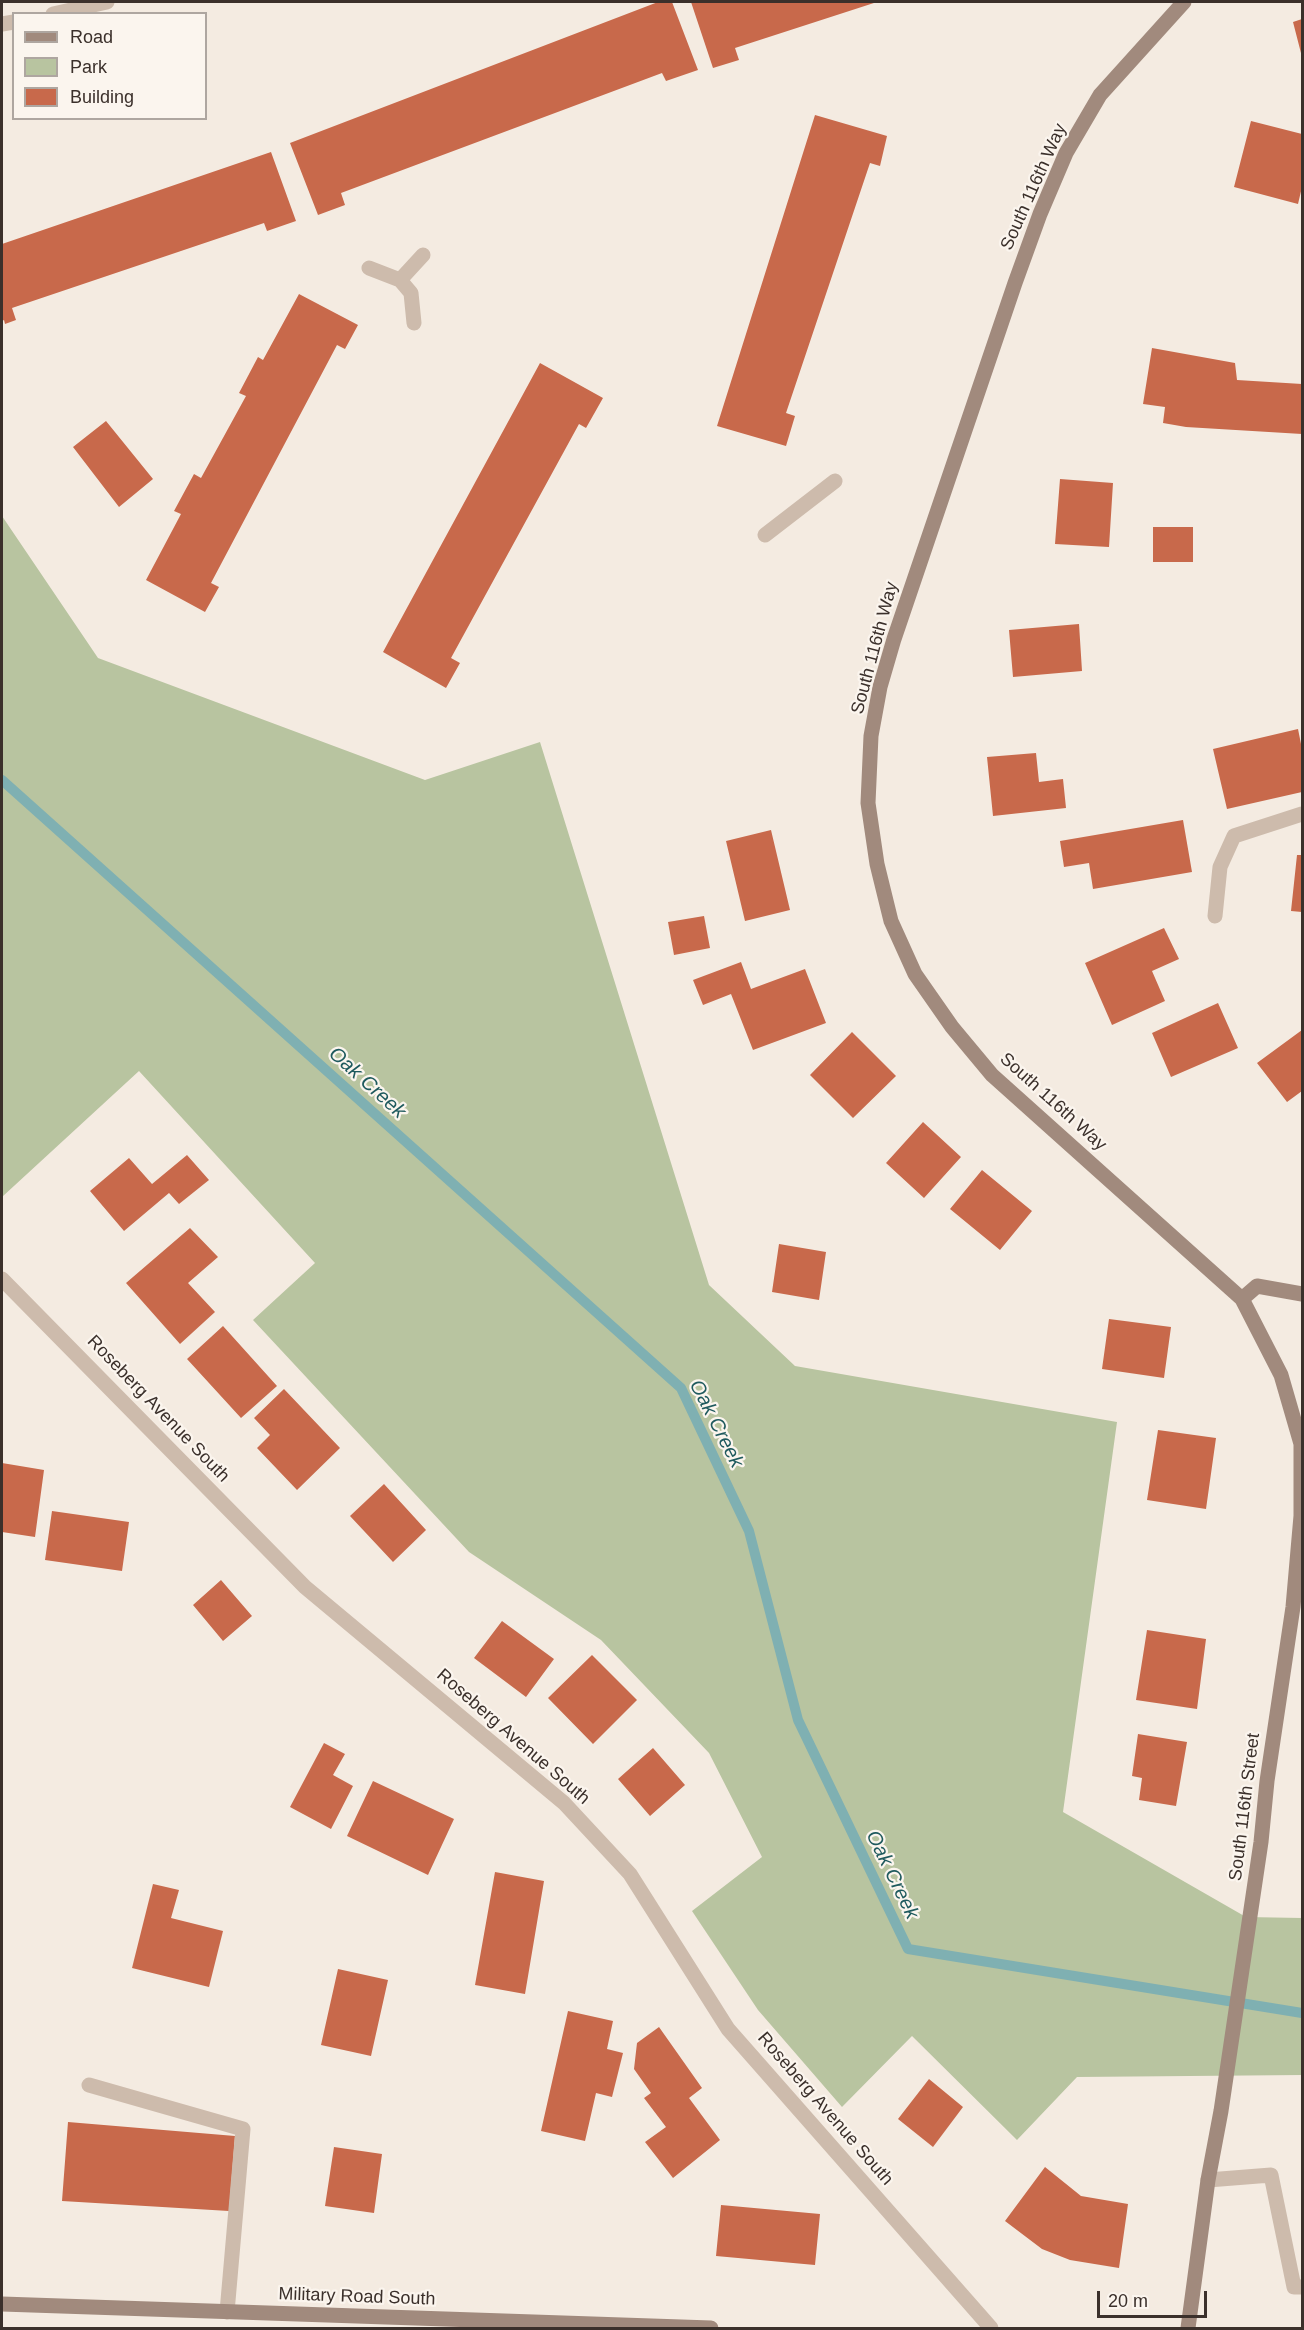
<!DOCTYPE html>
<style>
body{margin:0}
#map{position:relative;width:1304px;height:2330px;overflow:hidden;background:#f4ebe1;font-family:Arial,sans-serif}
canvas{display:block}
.frame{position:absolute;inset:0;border:3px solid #3b302b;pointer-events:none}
.legend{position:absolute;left:12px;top:12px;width:195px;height:108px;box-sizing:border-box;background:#fbf5ee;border:2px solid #aea6a0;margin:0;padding:8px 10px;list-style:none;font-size:18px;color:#3b302b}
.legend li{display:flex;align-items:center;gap:12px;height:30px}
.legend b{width:30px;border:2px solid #aea6a0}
.scale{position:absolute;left:1097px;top:2291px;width:110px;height:27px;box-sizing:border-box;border:3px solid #3b302b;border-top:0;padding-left:8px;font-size:18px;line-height:21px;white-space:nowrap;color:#3b302b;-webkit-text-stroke:4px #fbf5ee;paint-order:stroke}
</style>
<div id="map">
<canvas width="1304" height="2330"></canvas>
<div class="frame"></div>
<ul class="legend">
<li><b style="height:8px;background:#a18a7d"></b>Road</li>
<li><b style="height:16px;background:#b8c4a0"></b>Park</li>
<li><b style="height:16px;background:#c8694b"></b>Building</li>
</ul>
<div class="scale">20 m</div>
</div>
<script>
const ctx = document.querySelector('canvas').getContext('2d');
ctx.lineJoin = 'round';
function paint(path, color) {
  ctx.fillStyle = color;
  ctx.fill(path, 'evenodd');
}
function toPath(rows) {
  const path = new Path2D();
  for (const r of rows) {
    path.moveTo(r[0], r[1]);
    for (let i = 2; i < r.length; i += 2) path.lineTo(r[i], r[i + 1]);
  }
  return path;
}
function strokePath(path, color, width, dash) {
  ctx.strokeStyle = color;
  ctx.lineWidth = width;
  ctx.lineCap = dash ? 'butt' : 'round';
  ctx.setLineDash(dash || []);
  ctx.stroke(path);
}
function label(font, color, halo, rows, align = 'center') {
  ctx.font = font + ' Arial,sans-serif';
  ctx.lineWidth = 4.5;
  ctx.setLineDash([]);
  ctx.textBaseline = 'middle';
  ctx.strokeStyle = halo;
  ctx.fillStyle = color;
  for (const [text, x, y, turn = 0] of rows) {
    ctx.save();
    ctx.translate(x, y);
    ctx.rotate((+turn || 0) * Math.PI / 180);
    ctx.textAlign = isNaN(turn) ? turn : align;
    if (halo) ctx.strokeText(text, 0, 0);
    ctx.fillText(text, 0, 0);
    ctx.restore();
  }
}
paint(toPath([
 [2,516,98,658,425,780,540,742,709,1285,795,1366,1117,1422,1063,1812,1246,1917,1302,1918,1302,2075,1077,2077,1017,2140,912,2036,842,2107,758,2010,692,1911,762,1857,709,1753,601,1640,469,1552,253,1320,315,1263,139,1071,2,1197]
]), '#b8c4a0');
strokePath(toPath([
 [2,780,681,1388,749,1531,798,1720,908,1949,1302,2013]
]), '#7fb0b2', 10);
paint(toPath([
 [658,2,672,2,698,70,666,81,662,73,341,193,345,205,318,215,290,143],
 [691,2,877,2,735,48,739,60,713,68],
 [1302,19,1302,57,1293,22],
 [815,115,887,136,880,166,870,163,786,413,795,416,786,446,717,426],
 [1251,121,1302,134,1302,187,1298,204,1234,187],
 [271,152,296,221,267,231,264,223,12,308,16,320,5,324,4,320,2,321,2,244],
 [299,294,358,325,345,349,337,345,211,583,219,587,205,612,146,580,181,514,174,511,194,474,201,478,246,396,239,393,258,357,263,360],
 [1152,348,1235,363,1237,380,1302,384,1302,434,1186,427,1163,423,1165,407,1143,404],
 [540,363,603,398,586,428,579,424,451,658,460,663,446,688,383,652],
 [106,421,153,479,119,507,73,447],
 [1060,479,1113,483,1109,547,1055,544],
 [1153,527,1193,527,1193,562,1153,562],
 [1079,624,1082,671,1013,677,1009,630],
 [1298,729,1302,749,1302,792,1227,809,1213,749],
 [1036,753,1039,782,1063,779,1066,808,993,816,987,757],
 [1183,820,1192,872,1093,889,1089,863,1064,867,1060,841],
 [771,830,790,910,745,921,726,841],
 [1297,855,1302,855,1302,912,1291,911],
 [704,916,710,948,674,955,668,922],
 [1164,928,1179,959,1152,971,1165,1001,1112,1025,1085,963],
 [741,962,751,989,805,969,826,1023,753,1050,731,994,703,1005,693,980],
 [1218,1003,1238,1048,1171,1077,1152,1033],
 [1302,1030,1302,1091,1287,1102,1257,1063],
 [852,1032,896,1076,853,1118,810,1075],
 [923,1122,961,1157,924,1198,886,1163],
 [187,1155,209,1180,179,1204,169,1193,124,1231,90,1191,129,1158,152,1184],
 [982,1170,1032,1211,1000,1250,950,1209],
 [190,1228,218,1257,188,1283,215,1312,180,1344,126,1283],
 [779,1244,826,1252,819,1300,772,1292],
 [1109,1319,1171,1327,1164,1378,1102,1369],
 [223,1326,277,1386,241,1418,187,1359],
 [284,1389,340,1448,297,1490,257,1448,270,1435,254,1418],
 [1158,1430,1216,1438,1206,1509,1147,1500],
 [2,1463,44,1470,35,1537,2,1532],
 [384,1484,426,1530,393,1562,350,1516],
 [52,1511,129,1522,122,1571,45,1560],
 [221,1580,252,1616,223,1641,193,1605],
 [502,1621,554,1659,526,1697,474,1658],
 [1147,1630,1206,1639,1197,1709,1136,1700],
 [592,1655,637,1700,593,1744,548,1698],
 [1138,1734,1187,1742,1176,1806,1139,1800,1142,1778,1132,1776],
 [324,1743,345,1754,333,1775,353,1786,331,1829,290,1807],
 [653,1748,685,1785,650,1816,618,1779],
 [373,1781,454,1819,428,1875,347,1836],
 [495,1872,544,1881,525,1994,475,1985],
 [153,1884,179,1890,171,1918,223,1931,209,1987,132,1968],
 [338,1969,388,1980,371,2056,321,2045],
 [568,2011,613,2021,607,2049,623,2053,612,2097,596,2093,585,2141,541,2131],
 [659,2027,702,2088,689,2098,720,2140,673,2178,645,2142,666,2127,644,2098,651,2093,634,2069,637,2043],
 [929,2079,963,2107,933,2147,898,2119],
 [68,2122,235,2136,229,2211,62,2201],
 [334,2147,382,2154,374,2213,325,2206],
 [1045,2167,1081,2196,1128,2204,1119,2268,1070,2260,1042,2249,1005,2221],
 [721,2205,820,2214,815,2265,716,2256]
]), '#c8694b');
strokePath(toPath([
 [369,268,400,280,411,293,414,323],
 [400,280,423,255],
 [765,535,835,481],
 [89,2085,243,2129,227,2312],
 [1208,2180,1271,2175,1294,2287,1302,2287]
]), '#cdbbac', 15);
strokePath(toPath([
 [53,14,107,2],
 [2,24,14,22],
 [1215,916,1220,867,1234,836,1302,814],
 [2,1279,305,1587,564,1803,630,1874,728,2029,991,2328]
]), '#cdbbac', 15);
strokePath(toPath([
 [1184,2,1100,95,1066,153,1040,214,1015,283,894,639,880,687,871,736,868,803,877,864,891,921,915,974,952,1027,992,1075,1242,1299,1281,1375,1301,1444,1301,1516,1293,1607,1267,1781,1261,1842,1221,2111,1208,2180,1188,2328],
 [1242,1299,1257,1286,1302,1294],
 [2,2304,711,2328]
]), '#a18a7d', 15);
label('18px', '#3b302b', '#fbf5ee', [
 ["South 116th Way",1034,187,-66],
 ["South 116th Way",875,648,-75],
 ["South 116th Way",1053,1102,42],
 ["Roseberg Avenue South",158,1409,46],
 ["Roseberg Avenue South",513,1737,41],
 ["South 116th Street",1245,1807,-83],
 ["Roseberg Avenue South",825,2109,49],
 ["Military Road South",357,2297,2]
]);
label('italic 20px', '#1f5a5e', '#fbf5ee', [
 ["Oak Creek",367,1083,42],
 ["Oak Creek",716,1424,63],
 ["Oak Creek",892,1875,64]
]);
</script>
